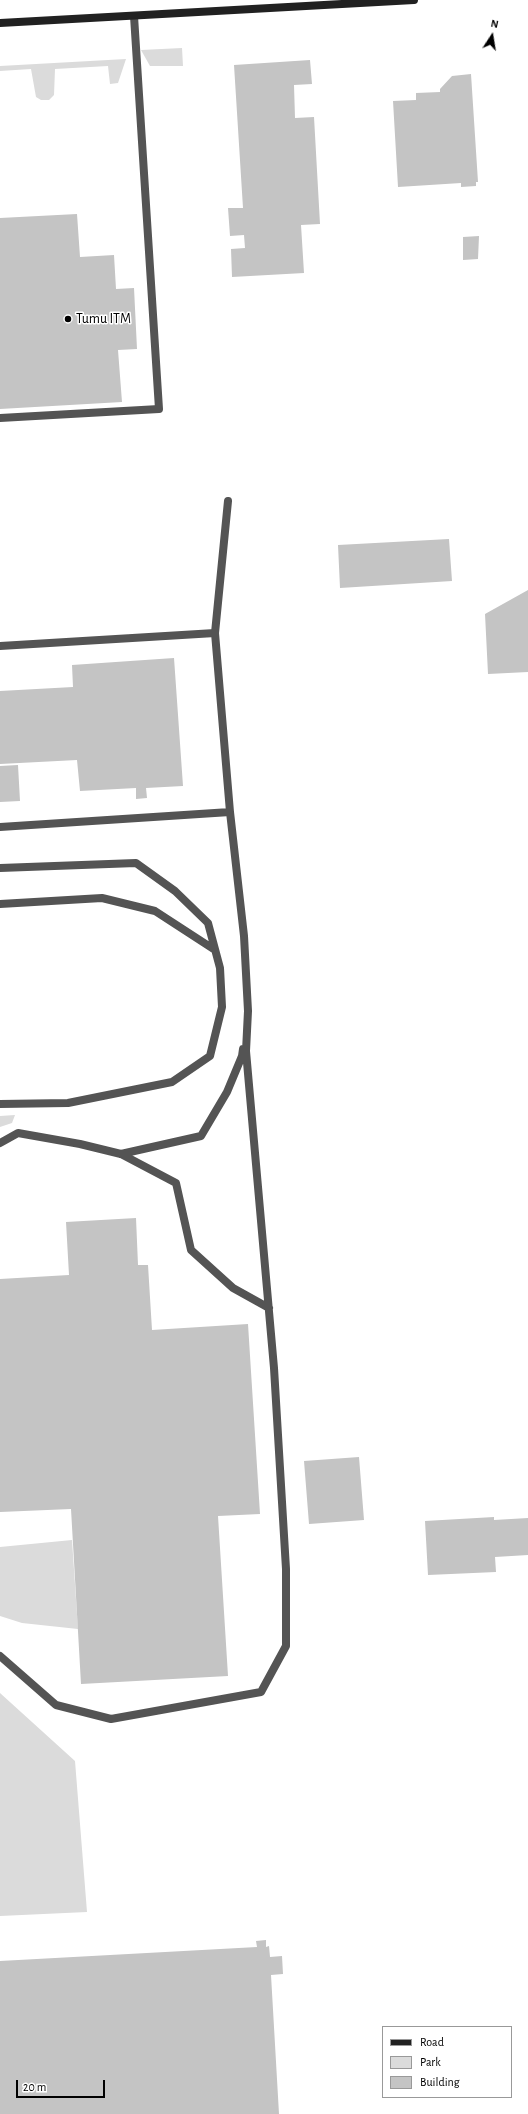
<!DOCTYPE html>
<style>
body{margin:0}
#map{position:relative;width:528px;height:2114px;overflow:hidden;background:#fff;font-family:"Alegreya Sans",sans-serif}
canvas{display:block}
.legend{position:absolute;left:382px;top:2026px;width:130px;height:72px;box-sizing:border-box;background:#fff;border:1px solid #999;margin:0;padding:5px 7px;list-style:none;font-size:12px;color:#000}
.legend li{display:flex;align-items:center;gap:8px;height:20px}
.legend b{width:20px;border:1px solid #999}
.north{position:absolute;left:472px;top:16px;width:40px;height:40px;-webkit-text-stroke:3px #fff;paint-order:stroke;rotate:12deg;font-size:11px;font-weight:700;line-height:16px;text-align:center;color:#000}
.north::after{content:'';display:block;margin:auto;width:14px;height:18px;background:#000;clip-path:polygon(50% 0,100% 100%,50% 72%,0 100%)}
.scale{position:absolute;left:16px;top:2080px;width:89px;height:18px;box-sizing:border-box;border:2px solid #000;border-top:0;padding-left:5px;font-size:12px;line-height:14px;white-space:nowrap;color:#000;-webkit-text-stroke:3px #fff;paint-order:stroke}
</style>
<div id="map">
<canvas width="528" height="2114"></canvas>
<ul class="legend">
<li><b style="height:5px;background:#212121"></b>Road</li>
<li><b style="height:11px;background:#dbdbdb"></b>Park</li>
<li><b style="height:11px;background:#c4c4c4"></b>Building</li>
</ul>
<div class="north">N</div>
<div class="scale">20 m</div>
</div>
<script>
const ctx = document.querySelector('canvas').getContext('2d');
ctx.lineJoin = 'round';
function paint(path, color) {
  ctx.fillStyle = color;
  ctx.fill(path, 'evenodd');
}
function toPath(rows) {
  const path = new Path2D();
  for (const r of rows) {
    path.moveTo(r[0], r[1]);
    for (let i = 2; i < r.length; i += 2) path.lineTo(r[i], r[i + 1]);
  }
  return path;
}
function strokePath(path, color, width, dash) {
  ctx.strokeStyle = color;
  ctx.lineWidth = width;
  ctx.lineCap = dash ? 'butt' : 'round';
  ctx.setLineDash(dash || []);
  ctx.stroke(path);
}
function label(font, color, halo, rows, align = 'center') {
  ctx.font = font + ' "Alegreya Sans",sans-serif';
  ctx.lineWidth = 3;
  ctx.setLineDash([]);
  ctx.textBaseline = 'middle';
  ctx.strokeStyle = halo;
  ctx.fillStyle = color;
  for (const [text, x, y, turn = 0] of rows) {
    ctx.save();
    ctx.translate(x, y);
    ctx.rotate((+turn || 0) * Math.PI / 180);
    ctx.textAlign = isNaN(turn) ? turn : align;
    if (halo) ctx.strokeText(text, 0, 0);
    ctx.fillText(text, 0, 0);
    ctx.restore();
  }
}
paint(toPath([
 [182,48,183,66,150,66,141,50],
 [126,59,118,83,110,84,108,66,55,69,54,95,49,100,41,100,36,97,31,69,0,71,0,66],
 [15,1115,12,1123,0,1127,0,1116],
 [72,1540,78,1629,22,1623,0,1616,0,1547],
 [0,1693,75,1761,87,1912,0,1916]
]), '#dbdbdb');
paint(toPath([
 [310,60,312,84,294,85,295,118,314,117,320,224,301,225,304,273,232,277,231,249,245,248,244,235,230,236,228,208,243,208,234,65],
 [471,74,478,182,476,182,476,186,461,187,461,183,398,187,393,101,416,100,416,93,440,92,440,89,452,76],
 [77,214,80,257,114,255,116,289,134,288,137,349,118,350,122,402,0,409,0,218],
 [479,236,478,259,463,260,463,237],
 [449,539,452,581,340,588,338,545],
 [528,590,528,672,488,674,485,614],
 [174,658,183,786,146,788,147,798,136,799,136,788,80,791,77,760,0,764,0,691,73,687,72,665],
 [18,765,20,801,0,802,0,766],
 [136,1218,138,1265,148,1265,152,1330,248,1324,260,1514,218,1516,228,1676,81,1684,71,1509,0,1512,0,1279,69,1275,66,1222],
 [359,1457,364,1520,309,1524,304,1461],
 [494,1517,494,1520,528,1518,528,1555,495,1557,496,1572,428,1575,425,1521],
 [266,1940,266,1947,269,1946,270,1957,282,1956,283,1974,271,1975,279,2114,0,2114,0,1961,257,1947,256,1941]
]), '#c4c4c4');
strokePath(toPath([
 [0,418,159,409,134,16],
 [0,646,215,633],
 [0,827,230,812],
 [0,868,136,863,175,891,208,923,220,968,222,1007,210,1056,172,1082,68,1103,0,1104],
 [0,904,102,898,155,911,215,950],
 [0,1143,18,1133,80,1144,121,1154,176,1183,191,1250,233,1288,269,1308],
 [121,1154,201,1136,227,1092,242,1056,243,1049],
 [0,1656,56,1705,111,1719,261,1692,286,1646,286,1569,274,1368,246,1051,248,1011,244,936,230,812,215,633,228,501]
]), '#545454', 8);
strokePath(toPath([
 [0,23,414,0]
]), '#212121', 8);
for (const [x, y, r, color] of [
 [68,319,4,"#000"]
]) {
  const dot = new Path2D();
  dot.arc(x, y, r, 0, 2 * Math.PI);
  ctx.fillStyle = color;
  ctx.fill(dot);
  strokePath(dot, '#fff', 1.5);
}
label('14px', '#000', '#fff', [
 ["Tumu ITM",76,319]
], 'left');
</script>
